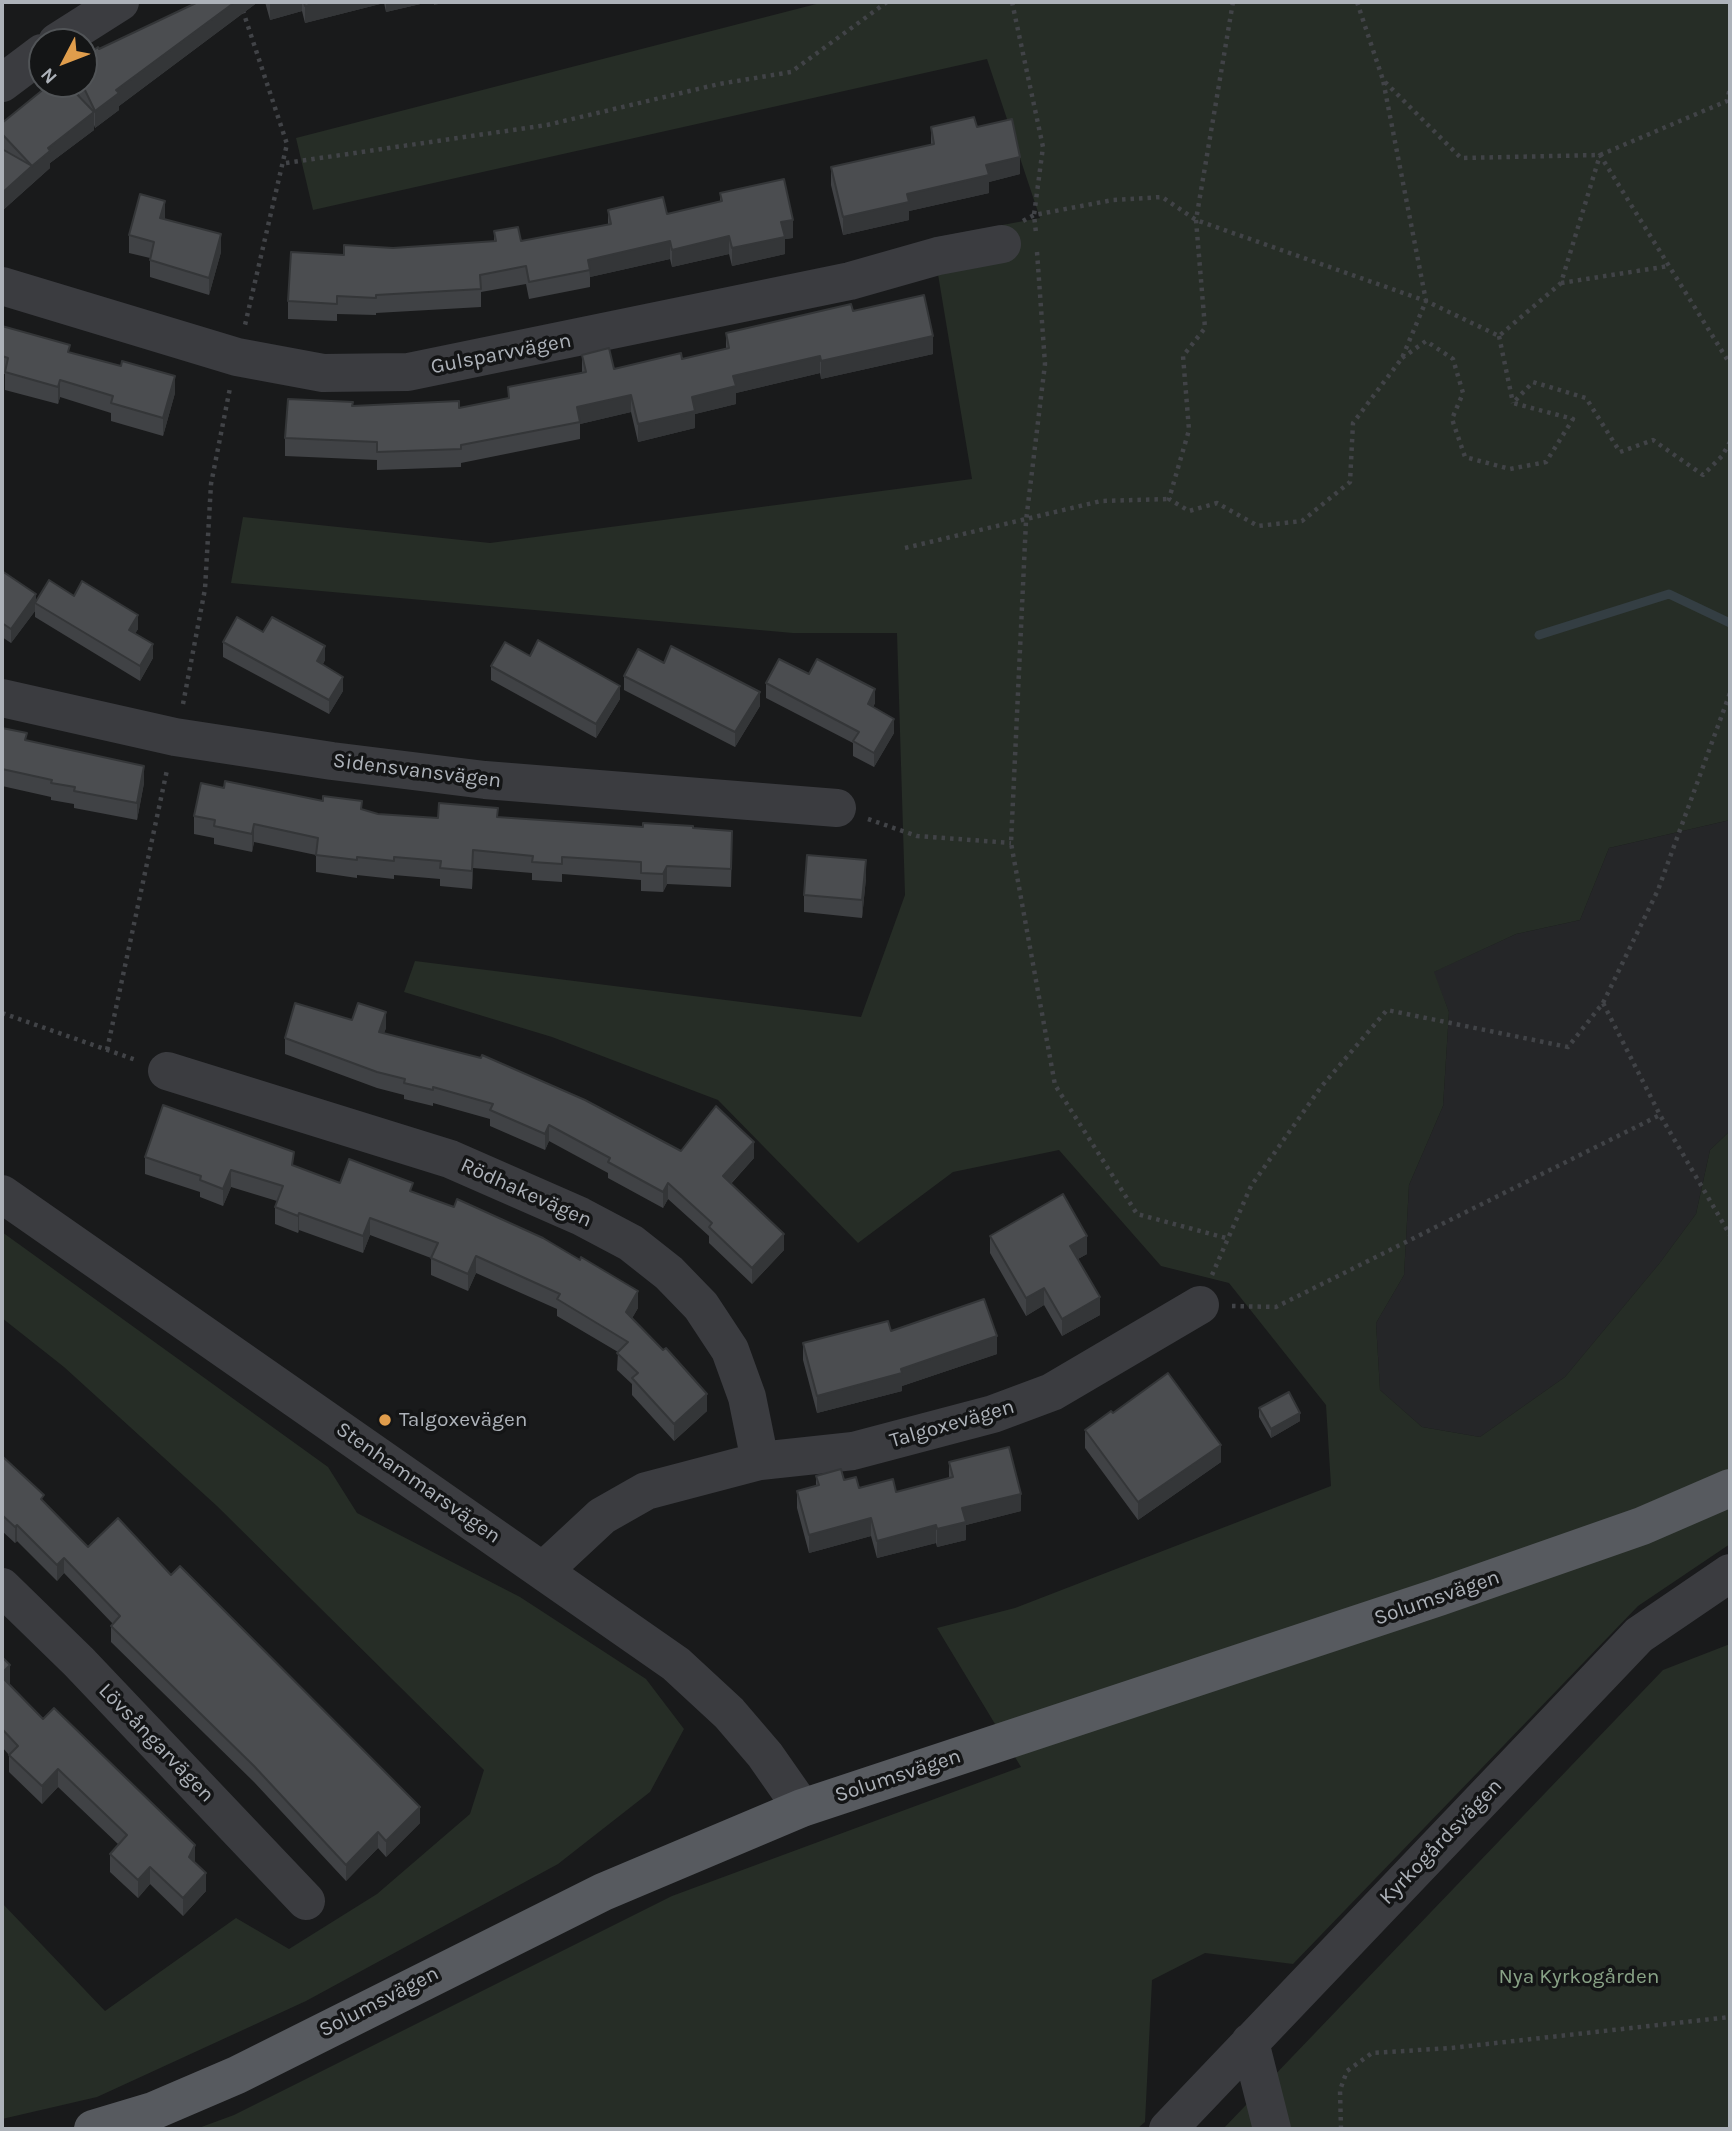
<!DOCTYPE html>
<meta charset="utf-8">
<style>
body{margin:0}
#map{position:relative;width:1732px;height:2131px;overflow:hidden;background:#191a1b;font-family:Karla,sans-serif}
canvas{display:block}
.frame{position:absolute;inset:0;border:4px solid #adb2b9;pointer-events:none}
.north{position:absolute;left:28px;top:28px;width:70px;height:70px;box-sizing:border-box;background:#141516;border:2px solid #515457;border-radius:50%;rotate:228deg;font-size:19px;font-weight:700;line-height:28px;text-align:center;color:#adb2b9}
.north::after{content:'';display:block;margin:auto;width:24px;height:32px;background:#e09d4c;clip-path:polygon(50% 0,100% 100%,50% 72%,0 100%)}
</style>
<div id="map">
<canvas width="1732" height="2131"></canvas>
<div class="frame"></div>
<div class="north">N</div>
</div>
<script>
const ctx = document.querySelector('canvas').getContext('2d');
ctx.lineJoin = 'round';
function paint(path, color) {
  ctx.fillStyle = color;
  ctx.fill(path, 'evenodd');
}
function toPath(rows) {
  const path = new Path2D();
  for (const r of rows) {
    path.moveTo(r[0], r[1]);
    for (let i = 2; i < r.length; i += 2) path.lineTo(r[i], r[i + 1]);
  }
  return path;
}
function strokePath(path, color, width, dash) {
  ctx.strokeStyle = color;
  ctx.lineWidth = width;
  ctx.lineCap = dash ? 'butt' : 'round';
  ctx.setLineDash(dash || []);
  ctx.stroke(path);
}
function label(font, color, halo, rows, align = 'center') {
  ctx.font = font + ' Karla,sans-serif';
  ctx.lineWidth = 7;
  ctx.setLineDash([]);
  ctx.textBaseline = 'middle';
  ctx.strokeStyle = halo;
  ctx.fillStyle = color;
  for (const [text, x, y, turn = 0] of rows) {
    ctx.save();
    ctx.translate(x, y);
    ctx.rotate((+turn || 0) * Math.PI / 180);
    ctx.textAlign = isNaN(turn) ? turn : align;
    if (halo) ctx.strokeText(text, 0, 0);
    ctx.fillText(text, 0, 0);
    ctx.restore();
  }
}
paint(toPath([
 [1730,820,1730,1131,1710,1150,1696,1214,1659,1264,1565,1377,1480,1437,1422,1427,1380,1390,1376,1323,1404,1275,1409,1185,1443,1106,1449,1012,1433,972,1516,934,1580,920,1609,848]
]), '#252628');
paint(toPath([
 [824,2,1730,2,1730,820,1609,848,1580,920,1516,934,1434,972,1449,1012,1443,1106,1409,1185,1404,1275,1376,1323,1380,1390,1422,1427,1480,1437,1565,1377,1659,1264,1696,1214,1710,1150,1730,1131,1730,1544,1638,1606,1293,1964,1205,1953,1152,1980,1145,2122,1137,2129,196,2129,234,2115,672,1896,1021,1767,937,1628,1015,1608,1331,1486,1326,1405,1229,1283,1161,1266,1059,1150,953,1172,858,1243,718,1100,552,1037,404,992,415,961,861,1017,905,895,897,633,793,633,231,583,243,517,490,543,972,479,932,238,1040,218,987,59,313,210,296,138],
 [2,1232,328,1467,357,1513,520,1597,646,1679,684,1729,650,1792,558,1864,306,2001,97,2097,2,2119,2,1903,105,2011,236,1918,289,1949,377,1894,470,1814,484,1770,217,1506,64,1367,2,1318],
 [1730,1644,1730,2129,1223,2129,1663,1670]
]), '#262d26');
strokePath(toPath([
 [1539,635,1669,594,1730,623]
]), '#343e43', 9);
strokePath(toPath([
 [240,2,287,144,245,325],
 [1012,2,1043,147,1034,215,1036,233],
 [1233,2,1196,220,1205,328,1183,356,1189,430,1169,499,1189,511,1217,503,1258,526,1302,521,1350,482,1353,423,1402,358,1426,301,1383,80],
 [1357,2,1383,80,1461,158,1600,155,1727,101,1730,88],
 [286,163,547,125,719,84,791,72,887,2],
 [1023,221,1034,215,1113,200,1162,197,1196,220,1426,301,1499,336,1561,283,1600,155,1730,364],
 [1037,252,1045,364,1026,521,1011,843,1055,1085,1137,1214,1226,1238],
 [1561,283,1669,266],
 [1499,336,1513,403],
 [1402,358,1426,341,1453,359,1463,393,1452,419,1465,457,1510,469,1546,462,1573,419,1513,403,1533,382,1586,398,1620,452,1653,440,1703,475,1722,456,1730,442],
 [905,548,1101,501,1169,499],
 [183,704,205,589,211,484,230,388],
 [868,819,917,836,1011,843],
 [1603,1003,1658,890,1730,693],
 [2,1013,136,1060],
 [107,1050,167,770],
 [1212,1275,1251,1186,1321,1087,1387,1010,1568,1047,1603,1003,1660,1115,1730,1235],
 [1232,1306,1276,1307,1660,1115],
 [1341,2129,1340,2090,1347,2071,1372,2053,1451,2048,1730,2017]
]), '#414347', 4.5, [3.5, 5]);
strokePath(toPath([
 [57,42,120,2],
 [2,83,42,53],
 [2,286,237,357,323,373,408,372,850,281,938,256,1002,244],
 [2,698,175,737,332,761,485,780,837,808],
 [167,1071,450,1159,580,1216,631,1243,669,1273,701,1306,730,1350,747,1397,760,1461],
 [2,1194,676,1664,729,1713,765,1755,802,1808],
 [544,1570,602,1516,646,1491,760,1461,853,1451,993,1414,1052,1392,1200,1305],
 [2,1587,79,1662,306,1901],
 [1250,2042,1272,2129],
 [1168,2129,1639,1635,1730,1573]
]), '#3b3c40', 38);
strokePath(toPath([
 [93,2129,153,2111,237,2075,603,1892,802,1808,1439,1597,1642,1526,1730,1488]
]), '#575a5f', 38);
paint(toPath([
 [258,2,119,106,119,110,95,128,94,125,94,130,50,163,50,168,2,211,2,123,80,97,73,84,84,84,99,49],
 [265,2,429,2,386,12,384,3,305,23,302,11,270,20],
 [931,127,977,127,1020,174,989,182,989,193,909,211,909,220,843,235,831,185,831,167,931,145],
 [720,193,793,238,785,239,785,254,732,266,729,254,672,267,670,259,590,277,590,287,529,299,526,284,481,292,481,307,376,313,376,315,337,314,337,321,288,319,288,301,344,255,393,248,494,241,494,231,521,241,608,224,608,210,667,214,720,201],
 [165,219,221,252,209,295,150,277,150,258,129,253,129,235],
 [853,311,933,354,821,379,820,373,736,393,736,404,695,414,695,428,638,442,631,412,580,424,580,439,461,463,461,467,377,470,377,460,285,456,285,438,353,406,459,408,508,398,508,387,582,373,582,355,614,369,682,359,726,349,726,333],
 [2,326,175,393,163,436,111,421,111,413,60,397,58,404,5,390,5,374,2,373],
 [2,571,36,600,74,596,138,629,135,633,153,658,140,681,35,617,35,611,11,643,2,637],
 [263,632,325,660,323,664,343,691,329,714,223,657,223,642],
 [530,656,620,699,596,738,491,680,491,666],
 [664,663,760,706,735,747,624,690,624,676],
 [809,674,875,703,873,707,894,733,874,767,853,756,853,743,766,698,766,683],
 [2,728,27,741,144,783,137,820,74,808,74,804,51,800,51,797,2,786],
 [224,788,362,810,378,814,438,818,498,817,643,827,693,828,732,848,731,887,667,884,663,892,641,891,641,880,562,874,562,882,532,880,532,873,473,868,472,889,440,886,440,879,394,875,394,879,357,875,357,878,316,872,316,855,254,842,252,852,214,844,214,838,194,834,194,816],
 [866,878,862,918,804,912,804,895],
 [352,1020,386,1028,384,1033,681,1151,754,1158,731,1184,784,1250,752,1284,709,1243,709,1236,668,1199,663,1208,608,1178,608,1173,549,1141,545,1150,490,1126,490,1119,433,1103,433,1106,404,1099,404,1095,377,1088,285,1054,285,1038],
 [145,1157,294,1166,340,1183,413,1192,638,1308,632,1318,707,1411,674,1441,632,1395,632,1384,617,1370,618,1352,557,1316,557,1309,476,1273,468,1291,431,1275,431,1258,370,1235,363,1253,299,1230,298,1233,275,1224,275,1207,277,1201,231,1187,223,1206,200,1197,200,1192,145,1174],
 [990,1236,1087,1254,1078,1259,1100,1315,1062,1336,1044,1305,1026,1316,990,1253],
 [803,1343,997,1354,902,1386,902,1391,817,1413,803,1360],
 [1259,1408,1300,1421,1271,1438,1259,1417],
 [1113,1413,1221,1462,1138,1520,1085,1448,1085,1430],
 [2,1456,44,1502,88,1547,171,1575,420,1823,386,1857,378,1848,346,1881,254,1782,111,1642,111,1626,113,1624,64,1573,57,1581,17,1541,15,1543,2,1531],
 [949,1462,1021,1511,966,1525,966,1540,937,1547,936,1543,877,1558,871,1536,809,1553,797,1508,797,1491,816,1486,816,1476,844,1480,859,1488,896,1492,949,1478],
 [2,1657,10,1683,9,1684,43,1719,195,1863,206,1891,183,1916,150,1884,138,1898,110,1872,110,1854,119,1845,58,1787,42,1804,9,1772,9,1755,2,1747]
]), '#404245');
paint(toPath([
 [235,2,258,2,119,106,119,110,95,128,95,111,116,90],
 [274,2,302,2,302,11,270,20,270,3],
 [320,2,384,2,384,3,305,23,305,6],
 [386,2,429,2,386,12],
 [434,2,448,2,434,5],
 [94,112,94,130,50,163,50,168,32,184,32,166,48,148],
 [1020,157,1020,174,989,182,989,193,909,211,909,220,843,235,843,217,986,165],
 [32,166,32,184,2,211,2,193],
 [165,201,165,219,160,218],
 [793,220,793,238,785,239,785,254,732,266,732,248,781,222],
 [221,234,221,252,209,295,209,278],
 [729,236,729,254,672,267,672,250],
 [670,241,670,259,590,277,588,260],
 [933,336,933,354,821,379,821,361],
 [820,356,820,373,736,393,736,404,695,414,695,428,638,442,638,424,733,376],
 [175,376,175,393,163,436,163,418],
 [60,380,60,397,58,404,58,387],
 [631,395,631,412,580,424,577,407],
 [36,594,36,604,35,603,35,611,11,643,11,629],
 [138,615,138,629,129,644,129,630],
 [153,644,153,658,140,681,140,666],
 [325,646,325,660,317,675,317,661],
 [343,677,343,691,329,714,329,700],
 [620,686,620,699,596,738,596,724],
 [875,689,875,703,868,718,868,704],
 [760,692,760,706,735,747,735,732],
 [894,719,894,733,874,767,874,753],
 [144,766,144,783,137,820,137,803],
 [254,824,254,842,252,852,252,834],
 [473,850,473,868,472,889,472,871],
 [866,860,866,878,862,918,862,900],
 [667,866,667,884,663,892,663,874],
 [386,1012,386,1028,379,1048,379,1032],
 [549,1125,549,1141,545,1150,545,1134],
 [754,1142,754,1158,723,1192,723,1176],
 [231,1170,231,1187,223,1206,223,1189],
 [668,1183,668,1199,663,1208,663,1192],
 [299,1213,299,1230,298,1233,298,1216],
 [370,1218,370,1235,363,1253,363,1236],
 [784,1234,784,1250,752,1284,752,1268],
 [1087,1236,1087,1254,1070,1263,1070,1246],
 [476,1256,476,1273,468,1291,468,1274],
 [1044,1288,1044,1305,1026,1316,1026,1298],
 [638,1291,638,1308,626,1329,626,1312],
 [1100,1297,1100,1315,1062,1336,1062,1319],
 [997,1336,997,1354,902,1386,902,1391,817,1413,817,1396],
 [707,1394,707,1411,674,1441,674,1424],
 [1300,1413,1300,1421,1271,1438,1271,1429],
 [1221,1445,1221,1462,1138,1520,1138,1502],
 [1021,1494,1021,1511,966,1525,966,1540,937,1547,937,1529,962,1508],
 [871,1518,871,1536,809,1553,809,1535],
 [17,1525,17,1541,15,1543,15,1527],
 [936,1525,936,1543,877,1558,877,1541],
 [64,1558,64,1573,57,1581,57,1565],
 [10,1665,10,1683,2,1691,2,1673],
 [58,1769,58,1787,42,1804,42,1786],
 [420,1807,420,1823,386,1857,386,1841],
 [378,1832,378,1848,346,1881,346,1865],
 [195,1845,195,1863,189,1875,189,1857],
 [150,1867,150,1884,138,1898,138,1880],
 [206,1873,206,1891,183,1916,183,1898]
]), '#343638');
const building = toPath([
 [198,2,235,2,116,90,119,93,95,111,82,84,84,84,84,57,98,47,99,49,198,2],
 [304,2,320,2,305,6,304,2],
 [50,84,67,84,94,112,48,148,50,151,32,166,2,134,2,123,50,84],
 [974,117,977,127,1012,119,1020,157,986,165,989,175,907,194,909,202,843,217,831,167,934,144,931,127,974,117],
 [2,149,32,166,2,193,2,149],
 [784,179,793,220,781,222,785,237,732,248,729,236,672,250,670,241,588,260,590,270,529,282,526,266,480,275,481,289,376,295,376,298,337,296,337,304,288,301,291,252,344,255,344,245,393,248,496,241,494,231,518,227,521,241,611,224,608,210,663,197,667,214,722,201,720,193,784,179],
 [140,194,165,201,160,218,221,234,209,278,150,260,154,242,129,235,140,194],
 [924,295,933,336,821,361,820,356,733,376,736,386,692,397,695,411,638,424,631,395,577,407,580,422,461,445,461,449,377,452,377,442,285,438,288,399,353,402,352,406,459,401,459,408,509,398,508,387,586,372,582,355,609,348,614,369,681,353,682,359,729,348,726,333,851,304,853,311,924,295],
 [2,326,70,345,68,352,121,366,122,361,175,376,163,418,111,403,113,396,60,380,58,387,5,372,8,358,2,356,2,326],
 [2,571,36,594,11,629,2,623,2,571],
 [49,580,74,596,82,581,138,615,129,630,153,644,140,666,35,603,49,580],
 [237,617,263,632,272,617,325,646,317,661,343,677,329,700,223,642,237,617],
 [538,640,620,686,596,724,491,666,505,642,530,656,538,640],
 [671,646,760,692,735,732,624,676,638,649,664,663,671,646],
 [779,659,809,674,817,659,875,689,868,704,894,719,874,753,853,741,859,732,766,683,779,659],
 [2,728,27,733,25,740,144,766,137,803,74,791,75,787,51,783,52,780,2,769,2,728],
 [225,781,323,801,323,796,362,801,361,809,378,814,438,818,439,803,498,808,497,817,643,827,643,823,693,826,693,828,732,831,731,869,667,866,663,874,641,873,641,862,562,857,562,864,532,862,533,856,473,850,472,871,440,868,441,861,394,857,394,861,357,857,357,860,316,855,318,838,254,824,252,834,214,826,215,820,194,816,201,783,224,788,225,781],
 [807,855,866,860,862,900,804,895,807,855],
 [295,1003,352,1020,358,1003,386,1012,379,1032,481,1058,482,1055,585,1100,681,1151,716,1106,754,1142,723,1176,784,1234,752,1268,709,1227,712,1223,668,1183,663,1192,608,1162,610,1158,549,1125,545,1134,490,1110,493,1104,433,1087,433,1090,404,1083,405,1079,377,1072,285,1038,295,1003],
 [163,1105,294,1152,292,1165,340,1183,349,1159,413,1183,410,1191,454,1207,457,1199,543,1238,580,1260,581,1257,638,1291,626,1312,663,1350,666,1348,707,1394,674,1424,632,1378,638,1373,617,1353,628,1342,557,1299,560,1294,476,1256,468,1274,431,1258,438,1243,370,1218,363,1236,299,1213,298,1216,275,1207,283,1186,231,1170,223,1189,200,1180,201,1176,145,1157,163,1105],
 [1063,1194,1087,1236,1070,1246,1100,1297,1062,1319,1044,1288,1026,1298,990,1236,1063,1194],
 [984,1299,997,1336,901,1369,902,1373,817,1396,803,1343,888,1321,891,1331,984,1299],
 [1168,1373,1221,1445,1138,1502,1085,1430,1111,1411,1113,1413,1168,1373],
 [1289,1392,1300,1413,1271,1429,1259,1408,1289,1392],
 [1009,1447,1021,1494,962,1508,966,1522,937,1529,936,1525,877,1541,871,1518,809,1535,797,1491,819,1485,816,1476,841,1469,844,1480,856,1477,859,1488,893,1479,896,1492,953,1477,949,1462,1009,1447],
 [2,1456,44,1495,41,1499,88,1547,118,1518,171,1575,180,1566,420,1807,386,1841,378,1832,346,1865,254,1766,111,1626,120,1616,64,1558,57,1565,17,1525,15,1527,2,1515,2,1456],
 [2,1657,10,1665,2,1673,2,1657],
 [2,1677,43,1719,54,1708,195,1845,189,1857,206,1873,183,1898,150,1867,138,1880,110,1854,127,1835,58,1769,42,1786,9,1755,18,1746,2,1729,2,1677]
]);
paint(building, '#4b4d50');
strokePath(building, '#343638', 2);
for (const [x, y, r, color] of [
 [385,1420,7,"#e09d4c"]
]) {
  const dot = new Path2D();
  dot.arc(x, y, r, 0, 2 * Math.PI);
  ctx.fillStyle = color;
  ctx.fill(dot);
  strokePath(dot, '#141516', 2.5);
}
label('21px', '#adb2b9', '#141516', [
 ["Gulsparvvägen",501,354,-11],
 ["Sidensvansvägen",417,771,7],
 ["Rödhakevägen",526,1193,24],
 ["Talgoxevägen",952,1424,-16],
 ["Stenhammarsvägen",418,1483,35],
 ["Solumsvägen",1437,1598,-19],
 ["Lövsångarvägen",156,1743,46],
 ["Solumsvägen",898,1776,-18],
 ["Kyrkogårdsvägen",1441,1842,-46],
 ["Solumsvägen",379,2002,-27]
]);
label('21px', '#adb2b9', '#141516', [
 ["Talgoxevägen",399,1420]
], 'left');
label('21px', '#88a286', '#141516', [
 ["Nya Kyrkogården",1579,1977]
]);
</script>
